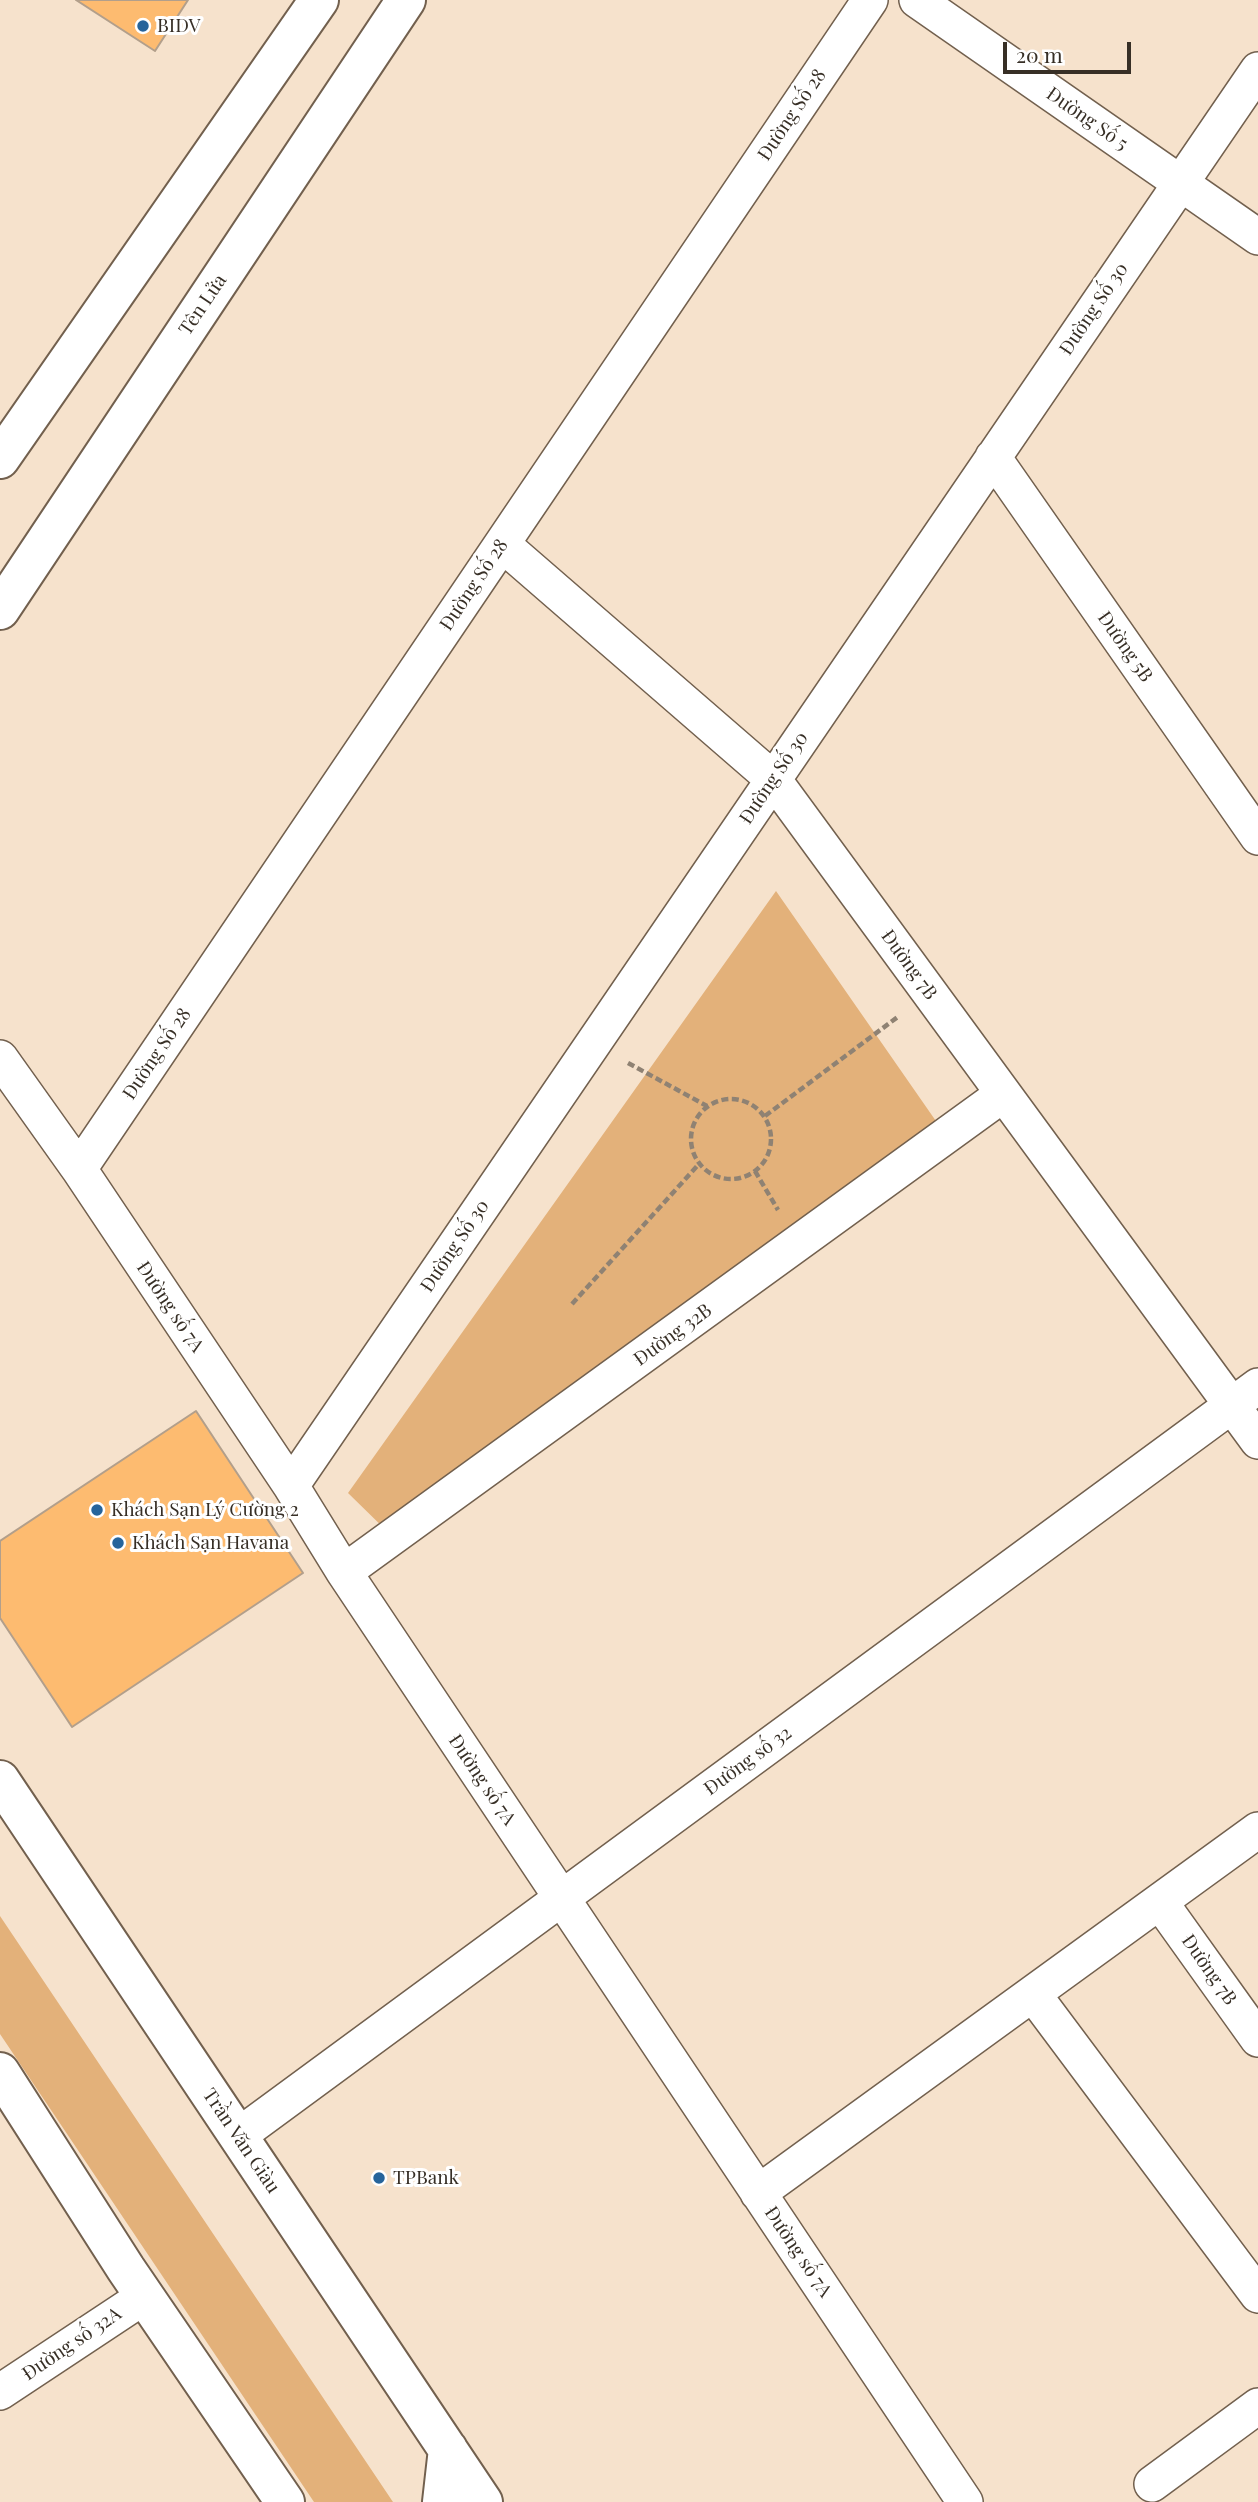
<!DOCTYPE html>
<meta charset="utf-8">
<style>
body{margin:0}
#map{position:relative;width:1258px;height:2502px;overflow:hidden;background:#f6e2cc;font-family:"Playfair Display",serif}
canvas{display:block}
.scale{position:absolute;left:1003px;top:42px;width:128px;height:32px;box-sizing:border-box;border:4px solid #372f26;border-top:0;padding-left:9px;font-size:21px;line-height:24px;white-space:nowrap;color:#372f26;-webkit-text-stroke:5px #fff;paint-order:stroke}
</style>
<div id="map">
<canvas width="1258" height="2502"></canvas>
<div class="scale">20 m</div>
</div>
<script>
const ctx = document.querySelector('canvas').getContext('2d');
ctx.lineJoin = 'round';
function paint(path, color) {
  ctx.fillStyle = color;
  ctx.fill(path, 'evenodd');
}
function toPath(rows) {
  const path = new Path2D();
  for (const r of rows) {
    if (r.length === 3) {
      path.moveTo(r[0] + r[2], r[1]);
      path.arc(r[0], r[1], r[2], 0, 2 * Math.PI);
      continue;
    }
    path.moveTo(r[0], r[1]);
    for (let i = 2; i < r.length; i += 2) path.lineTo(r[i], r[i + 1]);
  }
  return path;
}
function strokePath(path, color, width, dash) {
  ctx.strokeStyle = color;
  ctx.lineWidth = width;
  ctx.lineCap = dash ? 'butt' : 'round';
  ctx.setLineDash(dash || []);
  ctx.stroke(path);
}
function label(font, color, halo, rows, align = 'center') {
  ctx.font = font + ' "Playfair Display",serif';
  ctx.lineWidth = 6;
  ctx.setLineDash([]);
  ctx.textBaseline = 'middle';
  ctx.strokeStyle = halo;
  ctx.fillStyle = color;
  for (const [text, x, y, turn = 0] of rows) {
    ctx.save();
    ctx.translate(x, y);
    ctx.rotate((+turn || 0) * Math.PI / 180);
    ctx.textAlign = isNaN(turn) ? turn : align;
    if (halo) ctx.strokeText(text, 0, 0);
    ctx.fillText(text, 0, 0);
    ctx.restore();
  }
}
paint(toPath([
 [776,891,938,1124,394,1538,348,1493],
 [0,1916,393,2502,314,2502,0,2034]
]), '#e3b17a');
const building = toPath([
 [76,0,188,0,155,51,76,0],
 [196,1411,303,1573,72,1727,0,1618,0,1541,196,1411]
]);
paint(building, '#fdbb70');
strokePath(building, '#b29f8b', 2);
const street = toPath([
 [917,0,1258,237],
 [993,457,1258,837],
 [502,544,773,779,1258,1441],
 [0,1058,79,1169,291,1486,344,1572,965,2502],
 [79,1169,870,0],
 [291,1486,1258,70],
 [344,1572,1002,1095],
 [1160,1902,1258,2039],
 [1033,1994,1258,2295],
 [238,2136,1258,1386],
 [758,2193,1258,1830],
 [0,2392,145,2296],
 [1152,2484,1258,2406]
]);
const secondary = toPath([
 [0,459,319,0],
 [0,610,406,0],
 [0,1780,483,2502],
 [0,2072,126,2269,285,2502],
 [442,2502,448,2449]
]);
strokePath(street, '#72604e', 38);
strokePath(secondary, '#72604e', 42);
strokePath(toPath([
 [628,1063,707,1106],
 [731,1139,40],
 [765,1116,899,1016],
 [755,1171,778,1210],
 [572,1304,699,1164]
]), '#8f8273', 4.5, [7, 3.5]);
strokePath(street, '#fff', 35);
strokePath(secondary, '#fff', 38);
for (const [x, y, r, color] of [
 [143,26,7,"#26649b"],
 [97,1510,7,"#26649b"],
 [118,1543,7,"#26649b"],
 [379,2178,7,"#26649b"]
]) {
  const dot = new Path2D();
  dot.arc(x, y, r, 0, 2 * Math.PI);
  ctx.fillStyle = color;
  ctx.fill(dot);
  strokePath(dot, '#fff', 2.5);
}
label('19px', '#372f26', '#fff', [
 ["BIDV",157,26],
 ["Khách Sạn Lý Cường 2",111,1510],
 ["Khách Sạn Havana",132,1543],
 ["TPBank",393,2178]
], 'left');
label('19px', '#372f26', '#fff', [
 ["Đường Số 28",792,115,-56],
 ["Đường Số 5",1087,119,35],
 ["Tên Lửa",203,305,-56],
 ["Đường Số 30",1094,309,-56],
 ["Đường Số 28",474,585,-56],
 ["Đường 5B",1125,647,55],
 ["Đường Số 30",774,778,-56],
 ["Đường 7B",909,965,54],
 ["Đường Số 28",157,1054,-56],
 ["Đường Số 30",455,1246,-56],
 ["Đường số 7A",170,1307,56],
 ["Đường 32B",673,1335,-36],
 ["Đường số 32",748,1761,-36],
 ["Đường số 7A",482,1780,56],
 ["Đường 7B",1209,1970,55],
 ["Trần Văn Giàu",241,2141,56],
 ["Đường số 7A",798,2252,56],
 ["Đường số 32A",72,2344,-34]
]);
</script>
